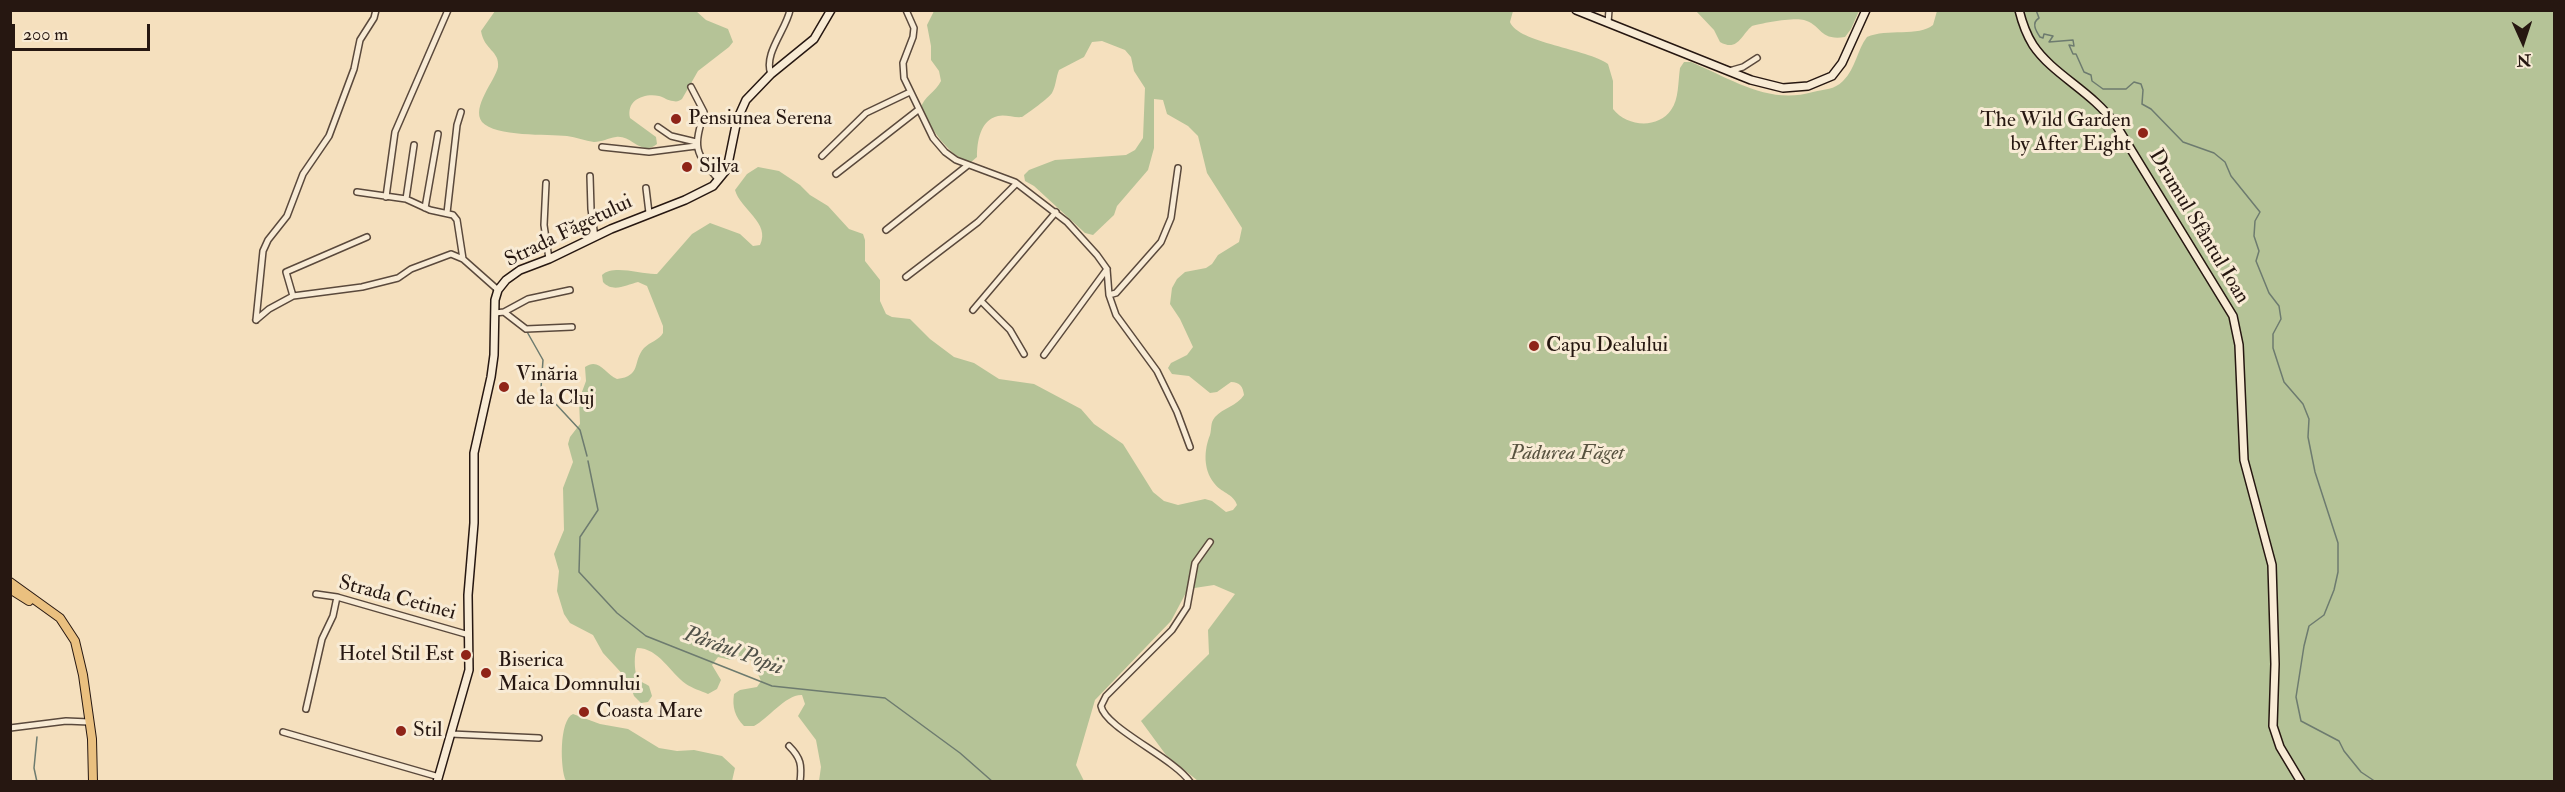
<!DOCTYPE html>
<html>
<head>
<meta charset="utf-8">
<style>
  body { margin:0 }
  #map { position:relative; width:2565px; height:792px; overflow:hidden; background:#f5e0be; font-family:"IM FELL Double Pica",serif }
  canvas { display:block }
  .frame { position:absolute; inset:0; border:12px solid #261711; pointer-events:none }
  .north { position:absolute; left:2493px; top:12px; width:60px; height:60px; -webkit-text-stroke:4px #f8ebd5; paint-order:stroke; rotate:177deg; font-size:16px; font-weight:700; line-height:24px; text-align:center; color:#261711 }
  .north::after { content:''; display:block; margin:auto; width:21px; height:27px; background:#261711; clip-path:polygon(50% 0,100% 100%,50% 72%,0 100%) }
  .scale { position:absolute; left:12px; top:24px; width:138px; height:27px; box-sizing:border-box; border:3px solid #261711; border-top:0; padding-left:8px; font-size:18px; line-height:21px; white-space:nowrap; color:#261711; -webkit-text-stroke:4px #f8ebd5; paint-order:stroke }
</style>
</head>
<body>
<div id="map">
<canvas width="2565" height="792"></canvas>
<div class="frame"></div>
<div class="north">N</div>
<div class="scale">200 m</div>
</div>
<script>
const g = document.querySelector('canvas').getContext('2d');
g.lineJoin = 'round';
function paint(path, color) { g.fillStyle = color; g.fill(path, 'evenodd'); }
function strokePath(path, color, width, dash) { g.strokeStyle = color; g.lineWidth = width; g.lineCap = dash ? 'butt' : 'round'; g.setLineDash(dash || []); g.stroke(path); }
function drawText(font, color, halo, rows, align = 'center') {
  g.font = font + ' "IM FELL Double Pica",serif'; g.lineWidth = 6; g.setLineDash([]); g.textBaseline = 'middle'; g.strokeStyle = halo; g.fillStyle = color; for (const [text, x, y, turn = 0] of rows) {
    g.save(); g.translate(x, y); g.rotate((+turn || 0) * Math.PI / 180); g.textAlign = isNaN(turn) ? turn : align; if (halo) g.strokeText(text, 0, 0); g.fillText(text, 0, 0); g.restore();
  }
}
const green = new Path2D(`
  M495,11H696L706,20L728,29L733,42L729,47L698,71L682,99C679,101 677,102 673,101C668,101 664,97 659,96C644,93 626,100 630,118L656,137L657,144C640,157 633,135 616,137C608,138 602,142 594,142C585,141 576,137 567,136C548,134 495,137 482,122C471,107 495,81 498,67C500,51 484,50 481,31Z
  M934,11H1513L1510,22C1518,43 1588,49 1608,64L1613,81V109C1627,127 1658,129 1671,110C1679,100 1678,81 1680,68L1684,62H1691C1732,79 1768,105 1813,92C1825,89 1834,90 1843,81C1856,68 1857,50 1867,37C1887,28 1919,37 1933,25L1937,11H2554V781H1198L1166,755L1141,721L1209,654L1208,630L1235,594L1214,585L1188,589L1171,621L1095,700L1076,765L1084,781H819L821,767L816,740L798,716L805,704L802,695C786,694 768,719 754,726H744C735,717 732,707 734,694L740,690L757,687L761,681L753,662L745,656L731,660L718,657L712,665L721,680L717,689L708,694C701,691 692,688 686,684C670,673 659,648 637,648C634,653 634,670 637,677C639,682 645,683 649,686L652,696L648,702L641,703L634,696L628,680L603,653L593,635L570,623L564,614L557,591L559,571L554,554L564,530L563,488L573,462L568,444L570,437L580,424L579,400L586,381L585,367C599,357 605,374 617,379C642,376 632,362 644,348C650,342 659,340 663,333V326L647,286L638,282C626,285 613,293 603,282L602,275C614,264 642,275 657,274L692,234L710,223L740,234L753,246L760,245C771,223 740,209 735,190L747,174L758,167L779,171L800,185L810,195L828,206L849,229L863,234L865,240V261L880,280V301L886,314L892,317L910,319L930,339L954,357L974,363L999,379L1034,384L1081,409L1094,424L1123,444L1153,492L1164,501L1178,505L1205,499L1212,501L1226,512L1233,510L1237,505C1234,494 1220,492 1214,483C1203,469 1204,450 1210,435C1212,428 1210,423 1215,417C1223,408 1237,406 1244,395C1243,387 1240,382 1231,382L1217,392L1210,393L1189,376L1172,374L1168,368L1171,363L1187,355L1193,347L1180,319L1170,304L1172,288L1177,279L1185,272L1206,268L1212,264L1218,255L1239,242L1242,228L1207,173L1198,136L1188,126L1167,114L1163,100L1154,99V148L1148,170L1117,206L1114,215L1093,235L1085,233L1034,186L1025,181L1024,175L1029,170L1055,160L1126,155L1135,150L1143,138L1145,88L1134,71L1131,57L1125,50L1102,41L1092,42L1084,57L1059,70C1056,77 1056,86 1052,93C1049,98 1028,113 1022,117C1014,118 1005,114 998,116C980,120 977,142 977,157L970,163C948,155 931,129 921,108C923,97 936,92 941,81L939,71L931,60V46L927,25Z
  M1696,11H1859L1851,29L1845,37C1819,41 1822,25 1804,20C1794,17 1762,23 1752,26C1741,35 1738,52 1720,42L1714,30Z
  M573,714L600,724L628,729L659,748L677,751L694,750L722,756L735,768L732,781H566C560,769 559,720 573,714Z`);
const stream = new Path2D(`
  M2036,10L2039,18C2031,23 2036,31 2040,37L2043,38L2044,34L2053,36L2049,42L2073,40L2074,46L2069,45L2073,54H2076L2084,72L2091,75L2092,81L2103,89H2126L2134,82L2141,84L2143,90L2142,104L2151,109L2183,142L2214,153L2225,162L2231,176L2260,212L2255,221L2254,236L2259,251L2256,261L2269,293L2279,306L2281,319L2273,334V348L2284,382L2303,404L2309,419L2308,437L2315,472L2338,543V572L2334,590L2324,615L2309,626L2304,646L2296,697L2301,721L2339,741L2344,751L2361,772L2376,782
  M526,330L543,360L541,388L580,430L587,456
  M588,461L598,510L580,537L579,572L617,613L646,636L772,686L885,698L960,753L993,782
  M37,782L34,768L37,737`);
const minor = new Path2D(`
  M906,10L914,28L913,37L903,63L904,78L933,138L945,152L956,160L1015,182L1067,222L1097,255L1107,269L1109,295L1116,315L1157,371L1177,412L1190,447
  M1608,23L1609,10
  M1729,71L1743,67L1757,58
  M771,74C763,54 786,30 790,10
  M691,87L704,112C694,148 693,151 719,180
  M658,127L671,136L696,142
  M602,147L649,152L696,146
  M822,156L866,113L910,92
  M836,174L918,110
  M590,176L591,209L595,237
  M546,183L544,225L549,259
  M646,188L649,213
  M357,192L406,199L430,210L453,215L457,220L463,259
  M386,197L395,132L448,10
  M406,199L414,145
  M425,208L438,134
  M447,213L457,125L461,112
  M886,230L968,165
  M906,277L978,222L1016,184
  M1109,295L1116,293L1161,242L1171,218L1178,168
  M293,296L286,272L367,237
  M981,301L1010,330L1024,354
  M973,310L1056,212
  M504,312L526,329L572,327
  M495,313L504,312L528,299L570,290
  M256,320L263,251L268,240L287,216L303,174L329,136L354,69L360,40L374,18L376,10
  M256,320L269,309L293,296L362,287L398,278L411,269L451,254L463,259L498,290
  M1044,355L1107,269
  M316,594L337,597L469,635
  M306,709L322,639L333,616L337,597
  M10,728L66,721L89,722
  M283,732L439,777
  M451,734L539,738
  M789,746C801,758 802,765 800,782
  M1190,782C1174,758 1105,728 1101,706L1106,696L1172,630L1187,607L1195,563L1210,542`);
const secondary = new Path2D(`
  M1576,10L1751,80L1783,88L1808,86L1832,76L1842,63L1866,10
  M2019,10C2022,22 2026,34 2033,45C2053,75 2092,91 2116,125L2233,316L2239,345L2244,460L2272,565L2275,664L2273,726L2280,747L2301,782
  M437,782L469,670L468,595L474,523V453L491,377L494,355L495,300L498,290L506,280L520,270L549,259L611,229L685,200L713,186L727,169L737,120L746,100L771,74L814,39L831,10`);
const primary = new Path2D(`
  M10,582L60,618L75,641L83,675L92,739L93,782
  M10,589L29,601`);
const markers = [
  [676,119,6,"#8f2418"],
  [2143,133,6,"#8f2418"],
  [687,167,6,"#8f2418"],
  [1534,346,6,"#8f2418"],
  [504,387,6,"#8f2418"],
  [466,655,6,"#8f2418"],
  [486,673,6,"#8f2418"],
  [584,712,6,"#8f2418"],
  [401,731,6,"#8f2418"]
];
const poiNames = [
  ["Pensiunea Serena",688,119],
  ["The Wild Garden",2131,121,"right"],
  ["by After Eight",2131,145,"right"],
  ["Silva",699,167],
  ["Capu Dealului",1546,346],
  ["Vinăria",516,375],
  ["de la Cluj",516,399],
  ["Hotel Stil Est",454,655,"right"],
  ["Biserica",498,661],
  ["Maica Domnului",498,685],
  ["Coasta Mare",596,712],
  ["Stil",413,731]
];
const streetNames = [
  ["Drumul Sfântul Ioan",2198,227,59],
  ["Strada Făgetului",569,232,-26],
  ["Strada Cetinei",397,599,15]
];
const parkNames = [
  ["Pădurea Făget",1567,454]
];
const waterNames = [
  ["Pârâul Popii",733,652,20]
];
paint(green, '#b5c397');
strokePath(stream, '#6d7b6f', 1.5);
strokePath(minor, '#5a493c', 8);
strokePath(secondary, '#261711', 10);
strokePath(primary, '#261711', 10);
strokePath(minor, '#f8ebd5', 5);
strokePath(secondary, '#f8ebd5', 7);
strokePath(primary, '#eac07f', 8);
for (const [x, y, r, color] of markers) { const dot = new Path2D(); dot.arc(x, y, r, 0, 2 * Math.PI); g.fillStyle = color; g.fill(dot); strokePath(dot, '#f8ebd5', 2); }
drawText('21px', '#261711', '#f8ebd5', poiNames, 'left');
drawText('21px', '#261711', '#f8ebd5', streetNames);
drawText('italic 21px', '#585340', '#f8ebd5', parkNames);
drawText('italic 22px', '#505148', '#f8ebd5', waterNames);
</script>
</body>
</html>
